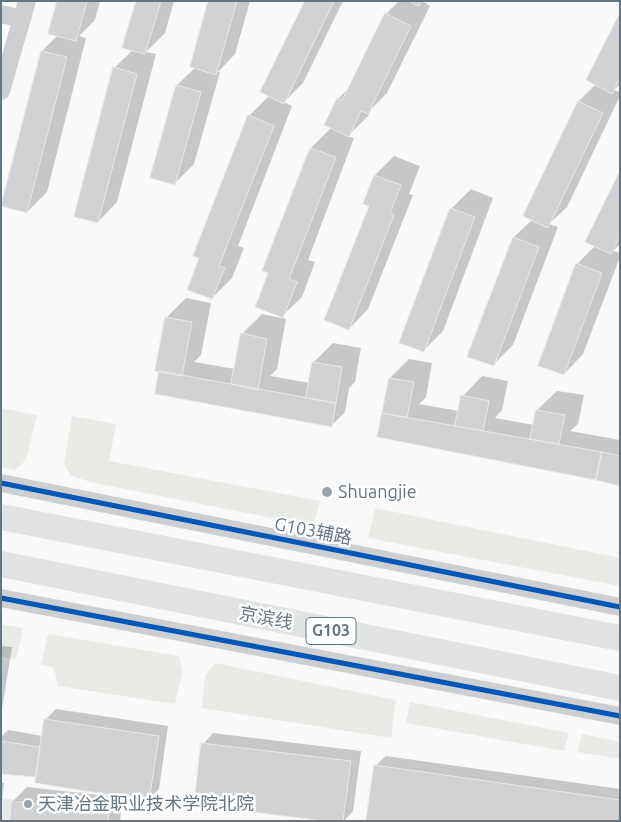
<!DOCTYPE html>
<html>
<head>
<meta charset="utf-8">
<style>
  body { margin:0 }
  #map { position:relative; width:621px; height:822px; overflow:hidden; background:#f9f9f9; font-family:Ubuntu,sans-serif }
  canvas { display:block }
  .frame { position:absolute; inset:0; border:2px solid #657683; pointer-events:none }
</style>
</head>
<body>
<div id="map">
<canvas width="621" height="822"></canvas>
<div class="frame"></div>
</div>
<script>
const g = document.querySelector('canvas').getContext('2d');
g.lineJoin = 'round';
function paint(path, color) { g.fillStyle = color; g.fill(path, 'evenodd'); }
function strokePath(path, color, width, dash) { g.strokeStyle = color; g.lineWidth = width; g.lineCap = dash ? 'butt' : 'round'; g.setLineDash(dash || []); g.stroke(path); }
function drawText(font, color, halo, rows, align = 'center') {
  g.font = font + ' Ubuntu,"Noto Sans SC",sans-serif'; g.lineWidth = 5; g.setLineDash([]); g.textBaseline = 'middle'; g.strokeStyle = halo; g.fillStyle = color; for (const [text, x, y, turn = 0] of rows) {
    g.save(); g.translate(x, y); g.rotate((+turn || 0) * Math.PI / 180); g.textAlign = isNaN(turn) ? turn : align; if (halo) g.strokeText(text, 0, 0); g.fillText(text, 0, 0); g.restore();
  }
}
const built = new Path2D(`
  M1,798L109,811L108,821H1Z`);
const green = new Path2D(`
  M1,408L37,415L26,460L15,470L1,467Z
  M72,416L116,424L109,461L320,501L313,526L90,482L70,475L64,464Z
  M375,508L620,558V586L368,538Z
  M1,624L23,628L16,659L1,657Z
  M48,634L179,656L182,672L175,704L58,686L54,668L41,665Z
  M215,663L396,700L391,738L202,708L205,676Z
  M410,702L569,733L564,751L406,723Z
  M582,734L620,742V759L578,752Z`);
const shadow = new Path2D(`
  M58,1H100L95,20L79,36L86,38L47,192L27,212L42,51L58,35Z
  M138,1H174L165,33L146,52L156,54L117,202L98,222L114,68L133,50Z
  M209,1H250L235,54L218,72H220L194,164L174,184L151,177L177,85L195,68Z
  M306,1H343L303,83L284,102L292,106L238,246L244,248L232,278L212,298L249,116L269,96Z
  M399,1H422L430,6L387,93L372,108L368,116L348,136L354,138L308,260L315,262L302,297L282,316L269,272L311,148L332,127L338,99L350,87L386,14Z
  M620,15V84L614,90L620,92V96L567,207L549,224L558,227L513,345L493,365L514,237L533,219L524,215L579,101L596,84Z
  M394,156L420,166L409,194L413,195L368,309L349,329L375,175Z
  M620,174V244L613,251L620,253V257L583,354L564,374L577,264L596,245Z
  M471,189L493,198L443,331L423,351L451,209Z
  M186,298L211,303L201,355L194,362L235,369L242,334L262,314L286,319L277,369L270,376L310,383L313,363L333,343L361,348L355,382L349,388L345,412L332,425L157,393L166,318Z
  M409,359L432,363L426,397L419,404L459,411L463,396L482,376L508,381L502,410L495,418L534,425L537,410L557,391L584,395L578,424L570,431L620,440V485L379,436L390,378Z
  M1,646L12,647L1,715Z
  M56,709L168,726L159,789L149,799L123,795L120,821H11L13,801L27,787L117,797L118,795L37,776L1,773V737L8,730L43,736L45,720Z
  M213,733L361,751L353,811L344,821H336L203,744Z
  M386,756L620,789V821L375,766Z
  M1,783H4L1,807Z`);
const building = new Path2D(`
  M57,1H87L76,41L48,34Z
  M136,1H161L145,54L122,48Z
  M208,1H237L216,75L190,67Z
  M305,1H334L284,104L260,92Z
  M410,1H421L419,6Z
  M385,13L411,26L368,114L361,111L349,137L324,125L337,98L342,100Z
  M620,13V78L612,94L586,80Z
  M41,51L67,57L27,213L1,206Z
  M113,67L137,74L98,223L74,217Z
  M176,85L201,92L175,185L150,178Z
  M578,101L603,113L548,228L523,216Z
  M248,115L274,126L219,266L225,268L212,299L187,290L199,258L193,256Z
  M310,148L336,157L289,279L297,282L283,318L255,307L268,273L262,271Z
  M620,171V236L611,254L585,242Z
  M374,175L401,185L390,213L394,215L349,330L324,320L369,206L363,204Z
  M450,208L475,217L424,352L399,343Z
  M513,237L539,247L494,366L467,357Z
  M576,263L602,273L564,375L538,366Z
  M165,317L192,322L182,376L155,371Z
  M241,333L267,339L258,390L231,384Z
  M312,362L342,367L336,403L306,398Z
  M159,371L336,403L332,427L155,394Z
  M389,378L414,382L407,418L382,413Z
  M461,395L489,401L483,431L455,426Z
  M536,410L565,415L559,444L530,439Z
  M382,413L602,452L596,480L377,437Z
  M602,452L620,456V486L596,480Z
  M44,719L159,736L149,801L35,783Z
  M1,741L40,747L36,777L1,774Z
  M201,743L351,761L343,821H326L194,805Z
  M374,765L620,800V821H366Z
  M12,801L109,811L108,821H10Z`);
const minor = new Path2D(`
  M1,14L22,19
  M1,91L27,1
  M1,483L620,607
  M1,598L620,716`);
const highway = new Path2D(`
  M1,517L620,638
  M1,564L620,688`);
const cycleway = new Path2D(`
  M1,483L620,607
  M1,598L620,716`);
const markers = [
  [327,492,6,"#99a4ac"],
  [28,804,5,"#99a4ac"]
];
const shields = [
  [331,631,50]
];
const shieldNames = [
  ["G103",331,631]
];
const poiNames = [
  ["Shuangjie",338,492],
  ["天津冶金职业技术学院北院",38,804]
];
const streetNames = [
  ["G103辅路",313,531,11],
  ["京滨线",266,618,11]
];
paint(built, '#e8e9e9');
paint(green, '#e8ebe6');
paint(shadow, '#0003');
paint(building, '#d0d2d3');
strokePath(building, '#e8e8e8', 1);
strokePath(minor, '#cecfd0', 18);
strokePath(highway, '#e1e2e2', 26);
strokePath(cycleway, '#0057b8', 5);
for (const [x, y, r, color] of markers) { const dot = new Path2D(); dot.arc(x, y, r, 0, 2 * Math.PI); g.fillStyle = color; g.fill(dot); strokePath(dot, '#fff', 2); }
for (const [x, y, w] of shields) { const box = new Path2D(); box.roundRect(x - w / 2, y - 13.5, w, 27, 4); g.fillStyle = '#fff'; g.fill(box); strokePath(box, '#657683', 1); }
drawText('bold 16px', '#657683', null, shieldNames);
drawText('18px', '#657683', '#fff', poiNames, 'left');
drawText('18px', '#657683', '#fff', streetNames);
</script>
</body>
</html>
